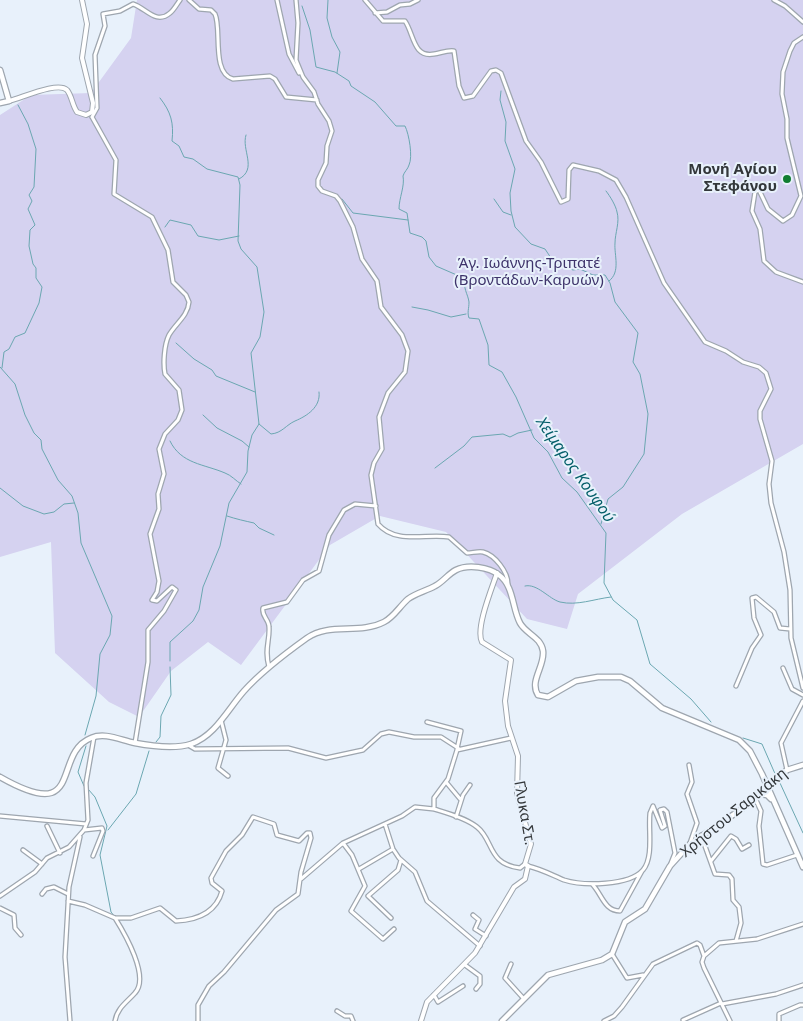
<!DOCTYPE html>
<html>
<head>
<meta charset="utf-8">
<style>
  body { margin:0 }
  canvas { display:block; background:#e8f1fb }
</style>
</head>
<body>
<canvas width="803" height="1021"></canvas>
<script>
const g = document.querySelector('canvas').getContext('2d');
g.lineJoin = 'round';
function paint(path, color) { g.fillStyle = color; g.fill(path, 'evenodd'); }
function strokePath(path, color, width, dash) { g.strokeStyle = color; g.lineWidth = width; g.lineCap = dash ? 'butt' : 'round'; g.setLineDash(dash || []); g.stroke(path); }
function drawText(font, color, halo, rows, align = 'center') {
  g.font = font + ' "Noto Sans",sans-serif'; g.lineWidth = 4; g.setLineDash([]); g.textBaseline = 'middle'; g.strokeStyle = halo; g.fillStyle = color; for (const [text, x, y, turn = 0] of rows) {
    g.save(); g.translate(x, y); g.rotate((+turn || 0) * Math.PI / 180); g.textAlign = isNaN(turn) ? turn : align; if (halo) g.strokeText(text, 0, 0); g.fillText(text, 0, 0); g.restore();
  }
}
const green = new Path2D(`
  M137,0H803V444L682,514L578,594L567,629L527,619L446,532L380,516L330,545L241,665L208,642L171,671L139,717L109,702L55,653L51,542L0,557V115L31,95L91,93L131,38Z`);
const stream = new Path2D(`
  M328,0L327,18L332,37L340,52L337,73
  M302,6L310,30L316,67L335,72L349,81L351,86L375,102L396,126H405C409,134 413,157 409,165C408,169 404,172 403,176C405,186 399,198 399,209L407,213L410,233L422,237L426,241L429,257L436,266L466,279C462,287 468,294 469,302C469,309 467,312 469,318L479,319L488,345L489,365L502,372L516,397L534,438L548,452L562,478L577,492L606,533L604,583L613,600L637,620L650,664L691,699L711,722
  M501,91L500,100L506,122L505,141L515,169L510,193L511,211L515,227L531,244L545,249L555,264L573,270L580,269L593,275H605L610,283L615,302L638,333L633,362L640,374L648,414L644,454L623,487L608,499L601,524
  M160,98C171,112 174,123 172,141L179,146L184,157L193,159L207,169L238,177L240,185L238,241L241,249L257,267L264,312L260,337L251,353L259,424L252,435L248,451L247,472L229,503L220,546L203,587L199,610L193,621L170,642V661
  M239,179C258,169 241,150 246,135
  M606,191C610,196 616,206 617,212C620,222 615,233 615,243C614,255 621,272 609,281
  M342,199L353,213L408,220
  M494,199L503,212L511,215
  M165,227L170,220L191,225L198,236L219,240L239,236
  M412,307L428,310L451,317L466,314
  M176,343L194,359L212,370L216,376L255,392
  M0,367L15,384L25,415L34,433L41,440L42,449L58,480L72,496L78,513L81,543L112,616L110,635L100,654L96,696L85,735
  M2,368L4,352L9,349L15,337L25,333L39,303L42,287L36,278V268L33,264L29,246L30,230L35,225L28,209L32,201L29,195L34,187L36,149L28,124L18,105
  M203,415L217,428L242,441L249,447
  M259,424L271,434C282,433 286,425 295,421C307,416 321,407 319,392
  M170,441C181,464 204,464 225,473C231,475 236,481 241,484
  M435,468L464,446L472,437L503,434L510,437L518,433L532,430
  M0,488L23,506L44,514L54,512L64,504L74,503
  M227,516C236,519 245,521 254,523L259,528L274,535
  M525,586C537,583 549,599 560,602C577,606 594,599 611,597
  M743,738L762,744L776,776
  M156,742L160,737L161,716L171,695L170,667
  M780,783L803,833
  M84,786L78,772L86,746
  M88,789L95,797L107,826L100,855L111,912L115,917
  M108,830L136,794L149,751`);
const minor = new Path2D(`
  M189,0L199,9L211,10L215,14C222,29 211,73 233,79L270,76L275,79L286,97L317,100
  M277,0L289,54L299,73
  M296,0L298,23L296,60L303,77L314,92L318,104L329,121L332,131L327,146L326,163L318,180V186L322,191L336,196L340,201L353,227L362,259L377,281L381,307L402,335L408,351L405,372L388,393L379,417L382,449L374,463L371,475L378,524C396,545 427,533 449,537L467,553C472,553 478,551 483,552C495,555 508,572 508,584
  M365,0L383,21H405C414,34 413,58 434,54C441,53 447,50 454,51L459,86L464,98L473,96L491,71L496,70L501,73L526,141L541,162L561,202L568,199L569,170L573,165L599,171L616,180L626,197L664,283L705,342L726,351L743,362L759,367L766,373L771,389L760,411V419L772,461L769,484L771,503L784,552L790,590L791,638L803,688
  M774,0L785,6L803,22
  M375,13L387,12L400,5L410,4L418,0
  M803,37L794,43L790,51L783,72L782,94L787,119V138L801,196L792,215L783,221L768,209L759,190L755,192L752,211L760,229L764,261L776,272L803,282
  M92,117L116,160L114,194L152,217L168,250L173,282L186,295L189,302C188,316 175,324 169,335C164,345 163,364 165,374L179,390L182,410L178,420L165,434L159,449L164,474L158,494L159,509L150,534L159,581L157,592L152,600L157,601L172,587L176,590L164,611L148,630V662L135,743
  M92,117L97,108L95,55L105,26L103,14L120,11L133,4C146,8 156,25 170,13C174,10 177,4 180,0
  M269,667C264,649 270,641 269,627C269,619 261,616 263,608L287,602L303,580L319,571L329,535L344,510L355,504L376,506
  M783,668L792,689L803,695
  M736,686L752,648L761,635L754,618L752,598L756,597L774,612L780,628L790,629
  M221,720L226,740L218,768L228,776
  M427,722L461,731L457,749
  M188,745L195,749L288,748L326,758L363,750L381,734L389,732L414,737H441L458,748
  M689,765L692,782L687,794L697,823L690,843
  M787,770L781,743L803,701
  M446,782L461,800
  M755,798L761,811L759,826L763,864L767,865L797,855
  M434,809C447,813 466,818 477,827C494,840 487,864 520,868L525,864
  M0,816L86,824
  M456,817L463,795L470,785
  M385,824L393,849L399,858L415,872L427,901L480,946
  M47,826L60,853
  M84,830L102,828L103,831L93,856
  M701,835L715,874L729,875L732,879L733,900L739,907L741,923L736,941
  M343,843L352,855L365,886L351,911L383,939L394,929
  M23,850L42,864
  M711,861L731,836L736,839L742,849L749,845
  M528,866C541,869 552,875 564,880C583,886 629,886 643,870C654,857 648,829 650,813L653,806L662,828L665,826L660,810L664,809L667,812L675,853L671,863
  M359,869L393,849
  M301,879L343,843L402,816L415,807L434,809V798L448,779L457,750L511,738
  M592,884C602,894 604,911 620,911L642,871
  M42,894L46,889L54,887L68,894
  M0,896L35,872L47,858L69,847L84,830L88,820L86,783L94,737
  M68,901L85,905L115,918H131L160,908L176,921C197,920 216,913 222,891L212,883L211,878L226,851L242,835L253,817L274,824L277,835L299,841L307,833H310L311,838L301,872L298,894L276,910L224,972L209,986L198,1005V1021
  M0,908L14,915L15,928L21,935
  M473,915L479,920L475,929L486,936
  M391,918L368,896L398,870L401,860
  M612,954L627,978L643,975
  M511,964L505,978L524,999
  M465,965L480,976V984L476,989
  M434,995L438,1002L463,986
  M722,1004L776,994L803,985
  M337,1011L345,1016H351L353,1021
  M683,1020L721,1003
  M70,1021L65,957L69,887L80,837
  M115,1021C117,1008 127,1002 135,993C150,977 125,934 115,918
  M604,1021L614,1016L622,1007L653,964L697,943L700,945L704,956
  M730,1021L704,968L702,962L704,956L719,943L757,939L803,924
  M779,1021V1014L800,1005H803`);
const tertiary = new Path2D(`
  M9,101C22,98 58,81 67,90C72,96 72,105 77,112L86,115L92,112L93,103L82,58L87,24L82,0
  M421,1021L427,1002L475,953L514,887L525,879L528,866L525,864L531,844L517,793L518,756L508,726L505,701L511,660L482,642C475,629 492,588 497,573`);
const secondary = new Path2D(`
  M0,70L9,101L0,103
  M0,777C86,826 51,754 91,738C105,732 120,740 135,743C151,746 175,749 191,744C215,736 228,709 244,691C261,672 286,653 307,638C330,622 359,635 384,622C394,617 399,607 408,599C416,593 426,591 435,586C443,582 448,574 456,570C468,564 489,567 499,575C514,586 512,608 520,623C526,634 541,637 543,651C545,666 529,681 538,695L548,697L576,681L598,677H621L630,681L662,708L739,740L750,751L762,774L803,867
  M759,794L767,795L771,799
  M502,1021L548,975L602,960L612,954L625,922L645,909L670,866L690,844L746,806L787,770L803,765`);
const markers = [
  [787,179,5,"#117d31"]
];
const poiNames = [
  ["Μονή Αγίου",777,170],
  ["Στεφάνου",777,187]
];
const parkNames = [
  ["Άγ. Ιωάννης-Τριπατέ",529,264],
  ["(Βροντάδων-Καρυών)",529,281]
];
const streetNames = [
  ["Γλυκα Στ.",524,813,80],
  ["Χρήστου Σαρικάκη",734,813,-39]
];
const waterNames = [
  ["Χείμαρος Κουφού",575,470,55]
];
paint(green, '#d5d2f0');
strokePath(stream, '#6ba7b1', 1);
strokePath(minor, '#9ea6af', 5.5);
strokePath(tertiary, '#9ea6af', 6);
strokePath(secondary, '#9ea6af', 7);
strokePath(minor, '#fff', 3);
strokePath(tertiary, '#fff', 4);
strokePath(secondary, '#fff', 4.5);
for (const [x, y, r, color] of markers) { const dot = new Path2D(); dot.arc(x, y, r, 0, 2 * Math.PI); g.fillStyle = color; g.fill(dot); strokePath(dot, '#e8f1fb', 2); }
drawText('bold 15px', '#33373a', '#e8f1fb', poiNames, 'right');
drawText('15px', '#3e336b', '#e8f1fb', parkNames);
drawText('15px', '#33373a', '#e8f1fb', streetNames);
drawText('italic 16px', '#045e69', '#e8f1fb', waterNames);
</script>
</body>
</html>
